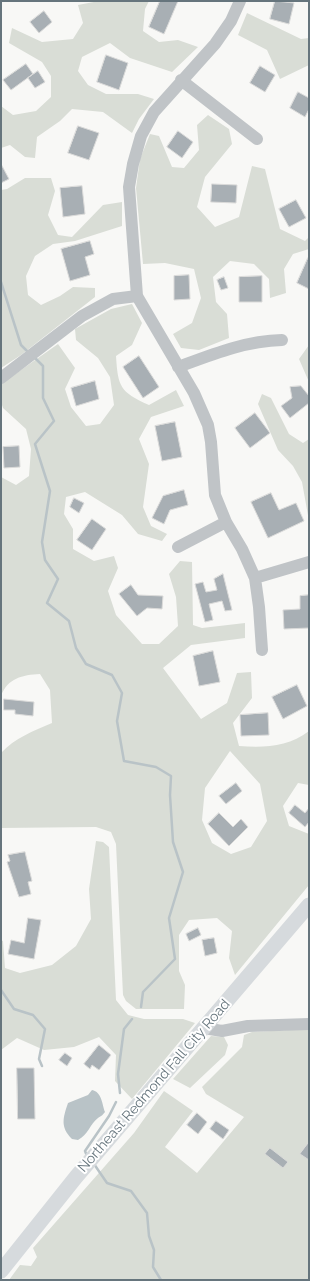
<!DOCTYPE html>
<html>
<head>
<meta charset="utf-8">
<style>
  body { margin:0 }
  #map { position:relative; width:310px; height:1281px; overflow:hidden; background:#f8f8f6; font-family:Raleway,sans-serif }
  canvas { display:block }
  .frame { position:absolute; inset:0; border:2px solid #66757d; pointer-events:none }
</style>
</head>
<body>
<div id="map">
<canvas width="310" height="1281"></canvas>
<div class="frame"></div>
</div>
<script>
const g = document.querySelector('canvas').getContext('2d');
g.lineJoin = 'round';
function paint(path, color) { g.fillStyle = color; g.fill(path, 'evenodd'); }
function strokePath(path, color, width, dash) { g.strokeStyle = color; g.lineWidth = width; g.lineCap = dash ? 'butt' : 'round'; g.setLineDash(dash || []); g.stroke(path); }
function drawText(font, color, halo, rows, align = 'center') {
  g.font = font + ' Raleway,sans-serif'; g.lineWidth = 4; g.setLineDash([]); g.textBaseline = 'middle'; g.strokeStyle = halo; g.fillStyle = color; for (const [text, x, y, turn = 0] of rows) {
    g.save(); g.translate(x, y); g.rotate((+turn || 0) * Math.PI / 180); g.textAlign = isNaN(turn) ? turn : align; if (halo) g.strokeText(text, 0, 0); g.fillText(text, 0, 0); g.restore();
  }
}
const green = new Path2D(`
  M99,1H149L145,9L143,31L159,42L178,40L198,47L172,72L130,58L110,43L82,57L78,71L88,85L106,94H138L154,99L139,119L132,133L103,112L72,109L60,121L37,137L35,158L25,157L10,145L1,148V106L13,115L36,111L51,97V76L42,62L9,43L12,28L42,42L73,39L83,23L78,5Z
  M247,13L301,39L309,38V65L280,79L267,50L238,35Z
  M208,115L229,129L232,144L205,177L197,207L215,227L239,217L252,166L265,169L280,229L305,241L309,237V249L293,254L284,269L286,293L270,298L269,279L254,264L230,261L213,277L216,302L227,314L229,338L199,350L181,348L173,334L192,323L201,298L194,269L165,263L143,264L136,188L140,159L150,134L159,136L172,167L184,168L199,150L197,125Z
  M25,178H51L55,191L48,215L58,235L72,237L103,205L122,202V226L75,241L53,244L35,256L26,276L28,295L41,305L60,296L73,287L95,288V297L21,355L1,368V190L7,189Z
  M132,304L142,323L132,345L116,356C118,387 120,392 149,405L176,390L184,406L151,417L139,439L149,464L143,507L151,526L167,534L162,541L138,534L122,515L85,492L66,497L64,514L73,529V549L94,561L114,556L118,568L108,591L116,615L142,644H159L178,626L176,597L169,574L180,561L192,562L193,625L202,628L245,623V638L191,645L163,668L201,719L227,703L237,673L251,672L252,698L233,723L239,746C264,748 288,747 309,731V785L298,783L283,806L289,826L309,834V885L235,975L229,958L232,931L217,918L189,920L179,935V971L185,985L184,1009H136L126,1001L123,995L116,844L111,832L96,827L1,828V753C15,738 33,731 52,723L50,690L40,674C22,675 8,678 1,696V477L16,485L29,476L31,449L26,429L3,408L1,402V384L58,344L75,368L65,389L71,407L86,426L100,424L114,405L110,377L98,358L76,340L75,329L111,309ZM230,751L260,784L267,821L251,847L231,854L212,843L202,820L205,788Z
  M309,345V382L299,359Z
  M262,394L271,398L289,434L303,443L309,439V521L302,482L293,466L278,450L258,404Z
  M96,841L103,842L109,847L116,1000L128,1015L144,1019H183L195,1023L132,1099L115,1081L116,1055L99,1037L74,1047L44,1050L17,1038L1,1050V940L3,941L5,968L20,973L52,965L76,946L91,919L89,889Z
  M309,1029V1280H9L20,1265L31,1266L37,1257L33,1248L134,1133L164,1091L193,1111L165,1147L197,1173L244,1117L206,1094L202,1087L242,1047L244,1035L252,1032Z
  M211,1036L224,1037L228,1045L225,1055L190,1088L173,1079Z`);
const water = new Path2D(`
  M92,1090C102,1092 102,1104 105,1112C102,1116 101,1116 98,1118C90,1124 88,1135 78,1140L72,1139C60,1127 63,1118 68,1103L88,1095Z`);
const stream = new Path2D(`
  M1,282L21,345L28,352
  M35,358L43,366V398L54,421L35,444L50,491L42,542L45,560L58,579L47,603L69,621L76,648L86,664L112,675L122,693L117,721L124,761L156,767L171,776L170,795L173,842L183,872L169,918L175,959L143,992L141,1007
  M1,990L14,1009L33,1015L45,1029L39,1059L42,1066
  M120,1093L118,1074L124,1029L132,1019
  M87,1156L85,1151L109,1116L116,1102
  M94,1164L107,1183L131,1191L147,1213L149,1236L154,1250L153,1267L161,1280`);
const building = new Path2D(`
  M160,1H178L164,34L149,27Z
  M275,1L294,3L289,24L270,19Z
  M44,11L52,22L39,33L30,22Z
  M106,55L128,63L119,90L97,82Z
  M26,64L33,74L11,90L3,80Z
  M260,66L275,75L265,92L250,83Z
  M38,71L45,82L35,88L28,78Z
  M298,92L309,98V109L305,117L290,108Z
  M78,126L99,133L89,160L68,153Z
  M178,131L193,142L182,158L167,147Z
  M1,164L9,179L1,183Z
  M212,184L237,185L236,203L211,202Z
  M82,186L85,214L63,217L60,188Z
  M296,200L306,218L289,227L279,209Z
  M90,241L94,254L85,257L90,275L70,281L61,249Z
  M308,258L309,259V289L297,283Z
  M189,275L190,299L174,300V276Z
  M262,276V302H239V277Z
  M224,277L228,288L221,290L217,280Z
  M139,356L159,387L143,398L123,367Z
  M95,381L99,399L76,406L71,388Z
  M301,386L309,396V403L290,418L281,406L292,398L290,387Z
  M255,413L270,433L250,448L235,428Z
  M175,422L182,457L162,461L155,426Z
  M19,446L20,467L4,468L3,447Z
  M184,490L188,505L170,510L164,524L152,518L163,496Z
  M271,493L279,510L296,503L304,521L268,538L251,502Z
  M74,498L84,503L79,513L70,507Z
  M92,519L106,529L92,550L77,540Z
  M223,574L232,610L225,611L222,601L209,604L213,620L205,622L195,584L203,582L206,592L217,590L214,579Z
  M131,585L138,595L163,596L162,609L147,608L137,616L119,594Z
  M309,595V628L284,629L283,610L300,609V596Z
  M213,651L220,682L199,686L193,656Z
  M297,685L307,706L283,719L272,697Z
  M4,699L34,702L33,716L15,714V710H4Z
  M268,713L269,735L241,736L240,715Z
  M236,783L242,791L226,804L219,796Z
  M295,805L305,813L309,808V822L305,827L289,813Z
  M219,813L233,827L241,819L248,827L229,846L208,824Z
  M25,852L32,881L28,882L31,894L19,897L7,862L10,861L8,855Z
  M28,918L41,920L34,959L8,954L11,940L24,943Z
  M198,928L201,935L189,941L186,934Z
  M214,938L217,953L205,956L202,940Z
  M99,1045L111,1055L99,1070L92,1065L90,1069L84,1064Z
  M65,1053L72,1058L67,1066L59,1060Z
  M17,1068H34L35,1119H18Z
  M197,1113L207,1122L198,1134L187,1125Z
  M216,1121L229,1130L223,1139L210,1129Z
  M309,1142V1160L300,1154Z
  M270,1148L288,1162L283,1168L265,1154Z`);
const minor = new Path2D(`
  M240,1L231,21L215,44L154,112L141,136L133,164L129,187L137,296L194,393L208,425L211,442L215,495L226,522L242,549L255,578L259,607L262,650
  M181,80L257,139
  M178,367C213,354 245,341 282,340
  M1,378L82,316L113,299L137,296
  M178,547L226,522
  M255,578L309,562
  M204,1028L222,1031L248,1026L309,1024`);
const major = new Path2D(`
  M1,1271L76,1177L309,905`);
const streetNames = [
  ["Northeast Redmond Fall City Road",154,1086,-49]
];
paint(green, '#d9ddd6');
paint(water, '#b9c3c7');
strokePath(stream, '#b9c3c7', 2.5);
paint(building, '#a8afb4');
strokePath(building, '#dadad9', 1);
strokePath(minor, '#c0c4c7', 12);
strokePath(major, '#d6dadd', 15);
drawText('14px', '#66757d', '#fff', streetNames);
</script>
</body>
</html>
